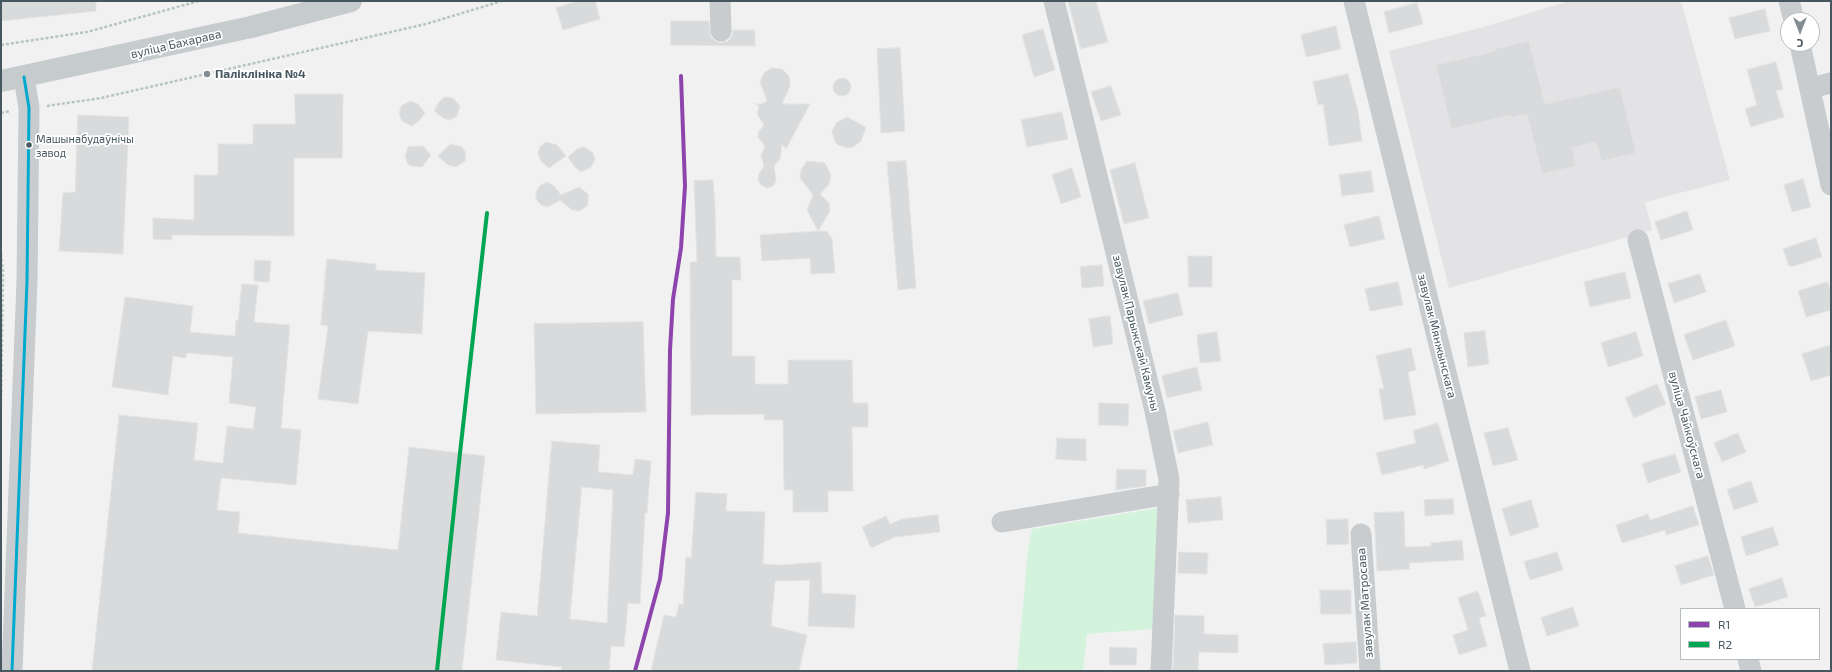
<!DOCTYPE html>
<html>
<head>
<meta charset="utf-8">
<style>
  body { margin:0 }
  #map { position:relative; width:1832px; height:672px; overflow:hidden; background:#f2f1f1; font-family:"Exo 2",sans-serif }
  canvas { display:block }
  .frame { position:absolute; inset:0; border:2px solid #465760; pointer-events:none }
  .legend { position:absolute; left:1680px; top:608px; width:140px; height:52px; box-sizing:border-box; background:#fff; border:1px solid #b5bcbf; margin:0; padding:5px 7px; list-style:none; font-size:12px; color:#465760 }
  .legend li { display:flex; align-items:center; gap:8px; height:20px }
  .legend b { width:20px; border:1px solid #b5bcbf }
  .north { position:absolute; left:1780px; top:12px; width:40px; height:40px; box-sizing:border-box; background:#fff; border:1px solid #b5bcbf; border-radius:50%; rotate:180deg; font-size:11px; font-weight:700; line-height:16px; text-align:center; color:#465760 }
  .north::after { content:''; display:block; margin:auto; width:14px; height:18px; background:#828d93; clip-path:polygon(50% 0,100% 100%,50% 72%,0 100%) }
</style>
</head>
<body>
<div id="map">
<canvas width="1832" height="672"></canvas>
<div class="frame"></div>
<ul class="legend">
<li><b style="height:5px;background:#8e44ad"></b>R1</li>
<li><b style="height:5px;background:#00a651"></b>R2</li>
</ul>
<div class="north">С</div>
</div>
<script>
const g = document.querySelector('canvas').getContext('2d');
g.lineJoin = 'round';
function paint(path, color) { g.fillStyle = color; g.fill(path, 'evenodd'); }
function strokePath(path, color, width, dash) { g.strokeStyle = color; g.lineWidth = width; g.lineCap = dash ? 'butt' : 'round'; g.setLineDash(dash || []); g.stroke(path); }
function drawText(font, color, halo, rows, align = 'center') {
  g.font = font + ' "Exo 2",sans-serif'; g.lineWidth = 3.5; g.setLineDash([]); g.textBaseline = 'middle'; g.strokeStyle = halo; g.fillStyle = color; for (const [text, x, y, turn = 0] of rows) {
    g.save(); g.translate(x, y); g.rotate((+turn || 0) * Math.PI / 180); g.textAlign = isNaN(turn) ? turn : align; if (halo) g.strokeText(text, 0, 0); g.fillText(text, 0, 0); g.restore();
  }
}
const education = new Path2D(`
  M1569,1H1681L1730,180L1645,202L1652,230L1449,288L1389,51L1484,27Z`);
const green = new Path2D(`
  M1158,508L1153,629L1087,634L1083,671H1017L1028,550L1032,529Z`);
const building = new Path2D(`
  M1,1H96V11L1,21Z
  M579,1H595L600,19L563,30L556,8Z
  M1068,1H1096L1108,42L1081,49Z
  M1417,3L1423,24L1389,33L1384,12Z
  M1765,9L1770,31L1735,39L1729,18Z
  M671,21H709L711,37L715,41L721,43L728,41L732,36L733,30H755V46L671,45Z
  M1336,26L1341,49L1306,57L1301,35Z
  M1043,29L1055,70L1034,77L1022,35Z
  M1529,41L1545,104L1620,87L1636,153L1601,161L1596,142L1572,148L1576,166L1542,174L1527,114L1511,118V115L1451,129L1436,65L1495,51V49Z
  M900,48L905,131L881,133L877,49Z
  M1776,62L1783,89L1776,91L1784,117L1751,127L1745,109L1757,105L1747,70Z
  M772,68L782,69L789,76L790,86L782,104H810L786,149L782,144L780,159L774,166L776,181L773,186L767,188L761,185L758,180L759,174L764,166L761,155L765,146L758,137L759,131L764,125L757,114L759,106L755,104H761L767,101L760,82L764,73Z
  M1348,74L1358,111L1362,141L1329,146L1323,104L1318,105L1313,82Z
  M833 87a9 9 0 1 1 18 0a9 9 0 1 1-18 0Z
  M1111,86L1121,115L1101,121L1091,92Z
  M295,94H343L342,158H294V236L172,235V240L153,239V218L194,220V175H218V144H253V124H295Z
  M445,97L453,98L460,106L457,116L450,120L443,118L434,111L439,102Z
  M411,101L418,104L425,113L419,121L412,126L402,121L399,114L401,106Z
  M1062,112L1068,139L1027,147L1021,120Z
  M78,115L129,117L123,254L59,251L63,193L75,192Z
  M847,117L866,127L861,141L853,147L848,148L838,145L835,142L832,132L836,123Z
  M546,142L557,145L566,156L549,168L541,161L538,154L540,147Z
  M451,144L462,147L466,153L465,161L456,167L448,165L438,156Z
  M423,146L431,155L422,167L411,166L408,164L405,157L408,147Z
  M584,147L593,153L595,160L591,167L581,172L574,166L568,157L577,149Z
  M807,161L825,163L831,175L829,184L820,194L829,203L830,211L818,231H827L832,239L835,273L811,274L810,258L762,261L760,235L818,231L807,210L813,195L800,178L801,170Z
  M906,161L916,288L898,290L887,162Z
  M1135,163L1149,218L1124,224L1110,170Z
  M1072,168L1081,197L1061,204L1052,175Z
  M1371,171L1374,192L1342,196L1339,175Z
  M1803,179L1811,207L1792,212L1784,185Z
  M713,180L715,206L716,257H740L741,280H732V356H755V384H788V360H852L853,403H868V427H852L853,491H828V512H793V490H784L783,420H764V414L691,415L690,262H697L694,181Z
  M547,182L554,186L561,195L579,187L588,194V205L580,211L572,210L560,200L548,207L541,205L536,199V192L540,186Z
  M1687,211L1693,230L1661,240L1655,222Z
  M1379,216L1385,239L1350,247L1344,225Z
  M1816,238L1822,257L1794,266H1789L1783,249Z
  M1188,256H1212V287H1189Z
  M327,259L376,264V270L425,273L422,334L368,331L358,404L318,399L328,326L321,325Z
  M255,260L271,261L269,282L254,281Z
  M1102,265L1104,286L1082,288L1080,267Z
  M1625,272L1631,298L1590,307L1584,282Z
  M1700,274L1706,292L1674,303L1668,284Z
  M1398,282L1403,305L1370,311L1365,289Z
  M1828,282L1831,292V310L1806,317L1798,291Z
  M242,284L258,285L254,322L290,325L281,428L301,430L296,485L221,478L217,510L240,512L238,533L398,550L409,447L485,456L462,671H92L119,415L198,423L194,460L223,463L227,426L253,429L256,407L229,403L233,357L187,353L186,358L173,356L168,395L112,387L125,297L193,306L190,332L235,336L236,320L238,321Z
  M1178,293L1183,315L1149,324L1143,301Z
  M1110,316L1113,344L1093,347L1089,319Z
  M1726,320L1735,346L1693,360L1684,335Z
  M643,322L646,412L536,414L534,324Z
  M1485,331L1489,364L1468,367L1464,333Z
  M1217,332L1221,361L1200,363L1197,335Z
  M1636,332L1643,356L1608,367L1601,343Z
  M1831,345V375L1811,381L1802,354Z
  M1411,348L1416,370L1408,372L1416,415L1384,420L1379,389H1384L1376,356Z
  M1197,367L1202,390L1167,398L1162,376Z
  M1657,384L1666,404L1634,418L1625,398Z
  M1721,390L1727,412L1701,419L1695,397Z
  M1099,403L1129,404L1128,426L1099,425Z
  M1208,422L1213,445L1178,453L1173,431Z
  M1438,423L1449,461L1424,469L1423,465L1382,475L1376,453L1416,443L1413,431Z
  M1508,428L1518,460L1493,466L1484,433Z
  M1738,433L1746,452L1722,462L1714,443Z
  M1057,438L1086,439V461L1056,459Z
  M552,441L600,445L598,472L633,475L635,459L651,461L647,513H645L640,604L628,603L624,647L611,646L609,671H561L562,667L496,660L501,612L537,616ZM582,487L613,490L607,623L570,619Z
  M1675,454L1681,472L1648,483L1642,464Z
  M1117,469L1146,470V486L1116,490Z
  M1751,481L1758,502L1734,510L1727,490Z
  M696,492L727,494L726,511L765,512L763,564L781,565L821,562L822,593L856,595L854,628L808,626L810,580L775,581L771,626L807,635L799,671H651L664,615L676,617L679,604L683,605L686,557L691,558Z
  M1221,497L1223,520L1188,523L1186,500Z
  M1453,499L1454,514L1425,516L1424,500Z
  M1531,500L1539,527L1510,536L1502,509Z
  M1693,506L1699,525L1666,535L1665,530L1622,543L1616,525L1648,514L1650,520Z
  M1404,512L1405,547L1431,546V543L1462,540L1464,560L1409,563L1410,569L1377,571L1374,513Z
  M938,515L940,532L895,537L871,548L862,527L886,516L890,524L902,519Z
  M1348,519L1349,544L1327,545L1326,520Z
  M1773,527L1779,545L1746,556L1741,537Z
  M1179,552L1208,553L1207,574L1178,573Z
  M1557,552L1563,570L1530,580L1524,562Z
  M1708,556L1714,575L1681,585L1675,566Z
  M1782,578L1788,597L1755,607L1749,589Z
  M1320,590H1351V614H1321Z
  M1478,591L1486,616L1479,618L1487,646L1459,655L1453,635L1468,630L1458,598Z
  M1573,607L1579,626L1547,636L1541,618Z
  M1175,615L1204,616V634L1238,635V653L1199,652L1198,671H1173Z
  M1356,642L1357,663L1325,665L1323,644Z
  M1110,647L1137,648L1136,665H1110Z`);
const path = new Path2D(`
  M1,45L87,32L199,1
  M47,106L101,98L426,24L502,1
  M1,113L10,111
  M1,254L3,272L1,405`);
const minor = new Path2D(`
  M720,1L721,31
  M1054,1L1155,411L1169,479L1161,671
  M1354,1L1520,671
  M1789,1L1794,20
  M1800,44L1831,185
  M1811,88L1831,83
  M1638,240L1735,609
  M1002,522L1169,494
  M1361,534L1370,671
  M1748,659L1751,671
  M12,671L27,281L29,108L24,77`);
const major = new Path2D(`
  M1,81L251,27L351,1`);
const bus1 = new Path2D(`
  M12,671L27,281L29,108L24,77`);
const rail1 = new Path2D(`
  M635,671L660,579L668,513L670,350L673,299L681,248L685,186L681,76`);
const rail2 = new Path2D(`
  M437,671L460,453L487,213`);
const markers = [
  [207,74,4,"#828d93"],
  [29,145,3.5,"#465760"]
];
const busNames = [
  ["Машынабудаўнічы",36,139],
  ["завод",36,153]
];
const streetNames = [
  ["вуліца Бахарава",176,44,-13],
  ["завулак Парыжскай Камуны",1136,333,76],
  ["завулак Мянжынскага",1437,336,76],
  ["вуліца Чайкоўскага",1687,425,75],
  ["завулак Матросава",1365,603,-94]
];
const poiNames = [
  ["Паліклініка №4",215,74]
];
paint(education, '#e3e2e4');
paint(green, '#d4f3dd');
paint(building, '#d9dadb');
strokePath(building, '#e3e3e4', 1);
strokePath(path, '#b6c5bf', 2.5, [3, 2]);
strokePath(minor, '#c8ccce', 21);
strokePath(major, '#c6cbcd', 22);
strokePath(bus1, '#00a9ce', 3);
strokePath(rail1, '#8e44ad', 4);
strokePath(rail2, '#00a651', 4);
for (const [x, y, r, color] of markers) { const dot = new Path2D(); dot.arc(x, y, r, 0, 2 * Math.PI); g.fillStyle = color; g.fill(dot); strokePath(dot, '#fff', 1.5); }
drawText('11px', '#465760', '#fff', busNames, 'left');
drawText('12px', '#465760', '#fff', streetNames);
drawText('bold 12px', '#465760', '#fff', poiNames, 'left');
</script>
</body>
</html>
